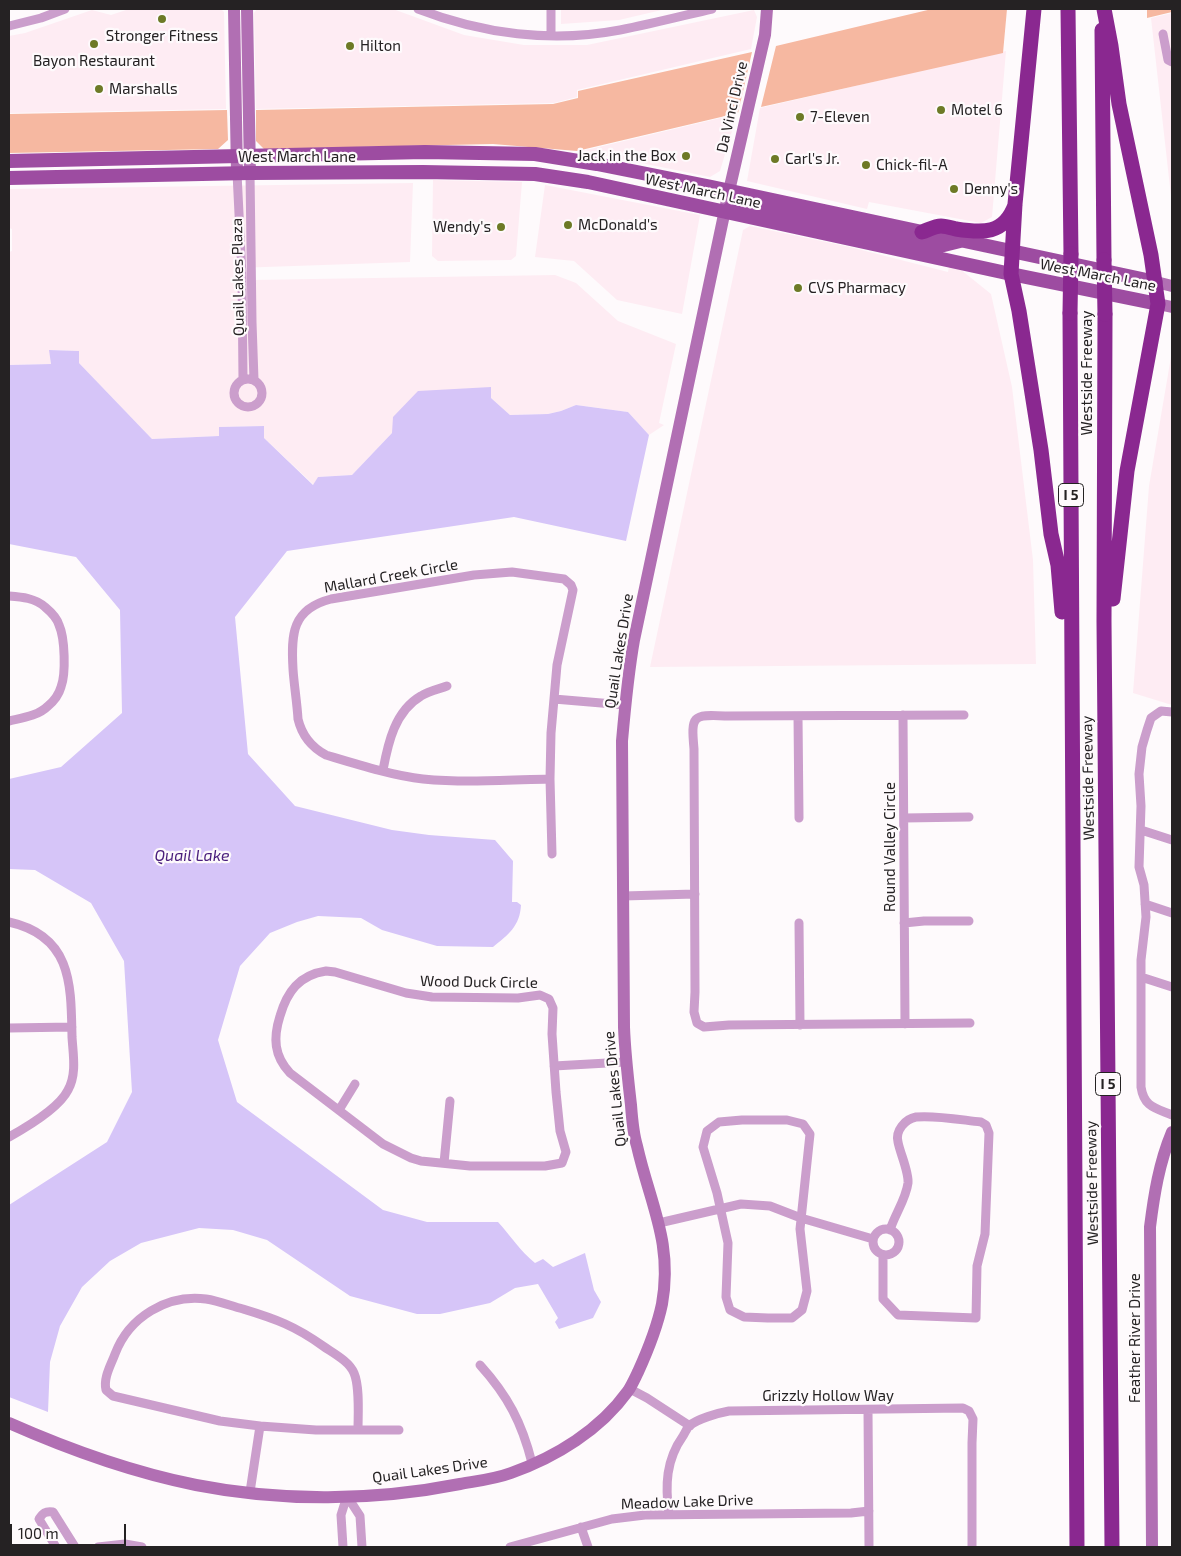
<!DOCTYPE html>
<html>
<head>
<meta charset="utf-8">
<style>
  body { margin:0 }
  #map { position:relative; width:1181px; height:1556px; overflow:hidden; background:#fefafc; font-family:"Exo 2",sans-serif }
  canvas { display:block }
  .frame { position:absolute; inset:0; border:10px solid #252223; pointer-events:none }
  .scale { position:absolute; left:10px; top:1524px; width:116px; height:22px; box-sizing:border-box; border:2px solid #252223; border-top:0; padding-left:6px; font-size:15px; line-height:18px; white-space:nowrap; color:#252223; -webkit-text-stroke:4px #fefafc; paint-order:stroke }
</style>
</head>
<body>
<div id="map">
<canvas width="1181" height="1556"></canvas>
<div class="frame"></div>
<div class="scale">100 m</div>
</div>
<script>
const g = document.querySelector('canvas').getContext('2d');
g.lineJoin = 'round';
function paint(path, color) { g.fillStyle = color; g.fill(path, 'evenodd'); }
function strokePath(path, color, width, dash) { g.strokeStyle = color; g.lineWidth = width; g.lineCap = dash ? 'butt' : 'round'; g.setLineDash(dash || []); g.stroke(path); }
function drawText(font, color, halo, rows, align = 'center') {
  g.font = font + ' "Exo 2",sans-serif'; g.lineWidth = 4.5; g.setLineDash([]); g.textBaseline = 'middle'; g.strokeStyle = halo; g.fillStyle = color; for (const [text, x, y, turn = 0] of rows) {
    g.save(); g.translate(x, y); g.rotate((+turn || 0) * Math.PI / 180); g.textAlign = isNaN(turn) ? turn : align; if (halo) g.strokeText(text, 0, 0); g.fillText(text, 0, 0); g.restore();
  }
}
const built = new Path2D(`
  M129,9H221L224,12L226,109L9,113V36L25,33L92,10L111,15Z
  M257,9H356L368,10L393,9L464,35L524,45H587L754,10L757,17L751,49L577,90V97L554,103L256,109L254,13Z
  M561,9H666L619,20L561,24Z
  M1172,13V205L1151,18Z
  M1006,51L992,217L981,223L869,202L867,209L747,181L760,108Z
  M737,114L720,171L710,177L582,151Z
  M433,180L522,182L516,256L511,260L438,261L432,256Z
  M413,183L410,262L236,268H253V280L555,275L576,283L618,321L676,344L659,423L664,425L649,435L628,412L576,405L561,411L548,414L510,415L491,398V387L392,433L352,475L318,477L314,485L264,438V426L220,427L219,436L152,439L79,363V351L50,350L51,364L9,365V252L12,251V229L9,228V189Z
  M545,185L700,215L682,314L617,300L574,261L535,257Z
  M750,226L850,247L948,272L949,267L960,269L991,294L1012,387L1033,560L1036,664L650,667L743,230Z
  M1172,351V705L1133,693L1149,486Z`);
const green = new Path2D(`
  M932,9H1007L1003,53L761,107L776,46Z
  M1147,9H1172V12L1147,18Z
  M752,52L738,113L577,151L493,144L264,149L256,141V110L553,104L578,98V91Z
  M227,110L228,140L218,149L9,153V114Z`);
const water = new Path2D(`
  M49,350L79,351V363L152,439L219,436V427L264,426V438L313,485L318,477L352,475L392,433L393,417L418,391L491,387V398L510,415L548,414L561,411L576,405L628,412L649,435L626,541L514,517L287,551L235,617L248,754L295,806L392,830L429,835L495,840L513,861L512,902H517L521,905C520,926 508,935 493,947L437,946L382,930L361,918L318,916L297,922L270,933L240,966L218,1040L237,1102L383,1210L427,1222H498C511,1236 520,1251 535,1263L543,1259L553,1267L585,1253L594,1290L601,1302L593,1318L559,1329L555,1322L558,1318L538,1284L515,1288L490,1303L440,1314H417L350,1296L267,1240L233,1230L199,1228L141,1243L110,1261L82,1287L60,1326L50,1362L48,1412L9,1397V1205L107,1142L132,1092L124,961L91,903L35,870L9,869V779L61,767L122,713L120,610L76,557L9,544V365L51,364Z`);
const street = new Path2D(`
  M418,9C482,34 552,43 620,30C651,24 682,16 712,9
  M551,9V36
  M9,26L41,18L65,9
  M1163,34L1168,60L1172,62
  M237,173L242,275L243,380
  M250,173L252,322L254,380
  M234 393a14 14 0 1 1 28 0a14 14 0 1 1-28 0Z
  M512,572L564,579L571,585L573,590L557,665L551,733L550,779C508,780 465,783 423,779C394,776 356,764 326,755C311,747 302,736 298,719C297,702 294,685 293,669C291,634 292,609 331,599L474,575Z
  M9,596C22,597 35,598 45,607C51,612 57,618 59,625C65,638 66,674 61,687C59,694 54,701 48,706C38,716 22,718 9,721
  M554,699L625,705
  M1172,712L1161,711L1151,718L1147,730L1142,747L1139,774L1141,806L1139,867L1144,885L1146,917L1141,960V1087C1144,1107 1155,1108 1172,1115
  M903,715L905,1024
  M964,715L725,716C692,714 691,716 694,749L695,992L694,1012L697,1023L704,1027L729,1025L970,1023
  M798,716L799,818
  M383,770C388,743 395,711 421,696C429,691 439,689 447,686
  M550,779L552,854
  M904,818L969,817
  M1141,830L1172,840
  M623,896L695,894
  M1145,904L1172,913
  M9,922C72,936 71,984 72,1037C73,1054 77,1074 68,1090C59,1108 27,1127 9,1137
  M799,923L800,1025
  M904,923L924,921H969
  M326,971L335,972L406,993L432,997L518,998L540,995L549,999L553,1008L552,1034L556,1092L560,1131L566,1152L562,1163L545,1166H470L421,1161L411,1158L383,1144L290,1073C274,1056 273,1038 280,1016C287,992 299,975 326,971Z
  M1141,977L1172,987
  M9,1028L72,1027
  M554,1066L625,1062
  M339,1110L355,1084
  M742,1120H787L803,1124L810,1134L800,1229L807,1291L802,1310L792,1318H768L744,1317L730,1310L726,1297L728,1243L717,1193L703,1147L707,1131L719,1122Z
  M444,1163L450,1101
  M659,1223L741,1204L770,1206L801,1218L873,1239
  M873 1242a13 13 0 1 1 26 0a13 13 0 1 1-26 0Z
  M883,1255V1299L898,1315L976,1318L977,1266L985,1234L989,1133L986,1125L981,1122C962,1120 935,1115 916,1117C905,1119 895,1131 898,1142C900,1153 909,1172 908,1183C906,1199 895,1214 890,1230
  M480,1365C508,1396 522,1423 532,1463
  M630,1389L647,1398L690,1426
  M868,1410L869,1547
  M358,1430C358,1414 360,1387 354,1373C349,1361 333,1353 323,1346C295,1326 276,1319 243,1309C231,1306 219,1301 206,1299C167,1294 129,1317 115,1354C111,1365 103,1378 106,1390L113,1396L220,1421L260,1426L316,1430H399
  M250,1492L260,1426
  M347,1496L360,1516L362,1547
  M669,1514C665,1485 666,1460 683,1436C685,1433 687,1428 689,1426C697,1419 718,1413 729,1411L963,1408L969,1411L973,1419L972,1443V1547
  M581,1527L588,1547
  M56,1547L39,1519C43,1513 45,1511 53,1512L75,1547
  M98,1547L125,1544L142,1547
  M343,1547L341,1515L347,1496
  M510,1547L612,1519L645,1515L851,1513L869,1511`);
const secondary = new Path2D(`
  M234,9L237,173
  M247,9L250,173
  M1156,282L1172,286
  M1158,304L1172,307
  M9,1423C70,1450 131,1472 196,1485C282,1502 374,1501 460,1484C477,1481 495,1479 511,1473C556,1457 600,1430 628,1391C632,1385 635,1378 638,1372C648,1350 657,1328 662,1304C673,1242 650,1204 637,1146C633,1133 632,1119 631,1105C628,1079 625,1054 624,1027L622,741C625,707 628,674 634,640L729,191L765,35L767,9
  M1152,1547L1150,1227C1154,1195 1159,1163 1172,1132`);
const primary = new Path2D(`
  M9,161L425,152L535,154L597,164L712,187L1156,282
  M9,178L250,173L423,172L535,174L588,182L1011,274L1158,304
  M726,212L733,206L741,204L940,246L960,241`);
const highway = new Path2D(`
  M1034,9L1015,204L1011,274L1019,311L1041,450L1051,534L1058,565L1062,612
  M1068,9L1071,254
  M1104,9L1111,46L1119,104L1151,255L1158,304L1127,471L1113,599
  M1102,30L1104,260
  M922,232C928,230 935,226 941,226C946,226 952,228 956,229C982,233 1004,235 1015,205
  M1070,313L1077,1547
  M1105,314L1104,621L1112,1547`);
const highwayBridge = new Path2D(`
  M1104,260L1105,314
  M1070,313L1071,254`);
const markers = [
  [162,19,5,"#6d7a26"],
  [94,44,5,"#6d7a26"],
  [350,46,5,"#6d7a26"],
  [99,89,5,"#6d7a26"],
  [941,110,5,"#6d7a26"],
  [800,117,5,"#6d7a26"],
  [686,156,5,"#6d7a26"],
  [775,159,5,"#6d7a26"],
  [866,165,5,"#6d7a26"],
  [954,189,5,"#6d7a26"],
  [568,225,5,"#6d7a26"],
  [501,227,5,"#6d7a26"],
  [798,288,5,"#6d7a26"]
];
const shields = [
  [1071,495,25],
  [1108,1084,25]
];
const shieldNames = [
  ["I 5",1071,495],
  ["I 5",1108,1084]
];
const poiNames = [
  ["Stronger Fitness",162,36,"center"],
  ["Hilton",360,46],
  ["Bayon Restaurant",94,61,"center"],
  ["Marshalls",109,89],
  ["Motel 6",951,110],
  ["7-Eleven",810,117],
  ["Jack in the Box",676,156,"right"],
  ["Carl's Jr.",785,159],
  ["Chick-fil-A",876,165],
  ["Denny's",964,189],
  ["McDonald's",578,225],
  ["Wendy's",491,227,"right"],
  ["CVS Pharmacy",808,288]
];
const streetNames = [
  ["Da Vinci Drive",732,107,-77],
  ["West March Lane",297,157],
  ["West March Lane",703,191,12],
  ["West March Lane",1098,275,11],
  ["Quail Lakes Plaza",238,277,-91],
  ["Westside Freeway",1087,373,-90],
  ["Mallard Creek Circle",391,576,-10],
  ["Quail Lakes Drive",619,651,-81],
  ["Westside Freeway",1088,778,-91],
  ["Round Valley Circle",890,847,-90],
  ["Wood Duck Circle",479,982,1],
  ["Quail Lakes Drive",615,1089,-96],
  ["Westside Freeway",1092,1183,-91],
  ["Feather River Drive",1135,1338,-90],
  ["Grizzly Hollow Way",828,1396],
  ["Quail Lakes Drive",430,1470,-8],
  ["Meadow Lake Drive",687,1502,-2]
];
const waterNames = [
  ["Quail Lake",192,856]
];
paint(built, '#feecf3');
paint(green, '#f6b8a1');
paint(water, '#d6c5f8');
strokePath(street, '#cb9ecc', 9);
strokePath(secondary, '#b16fb3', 12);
strokePath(primary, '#9d4ca1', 14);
strokePath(highway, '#8a2890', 15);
strokePath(highwayBridge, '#8a2890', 15);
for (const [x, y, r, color] of markers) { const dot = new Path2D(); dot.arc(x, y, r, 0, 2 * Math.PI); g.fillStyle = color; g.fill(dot); strokePath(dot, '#fefafc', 2); }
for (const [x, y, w] of shields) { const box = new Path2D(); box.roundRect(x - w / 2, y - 11.5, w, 23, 4); g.fillStyle = '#fefafc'; g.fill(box); strokePath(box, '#252223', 1); }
drawText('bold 14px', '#252223', null, shieldNames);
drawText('15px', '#252223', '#fefafc', poiNames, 'left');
drawText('15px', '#252223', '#fefafc', streetNames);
drawText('italic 16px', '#4a1e7c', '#fefafc', waterNames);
</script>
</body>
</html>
